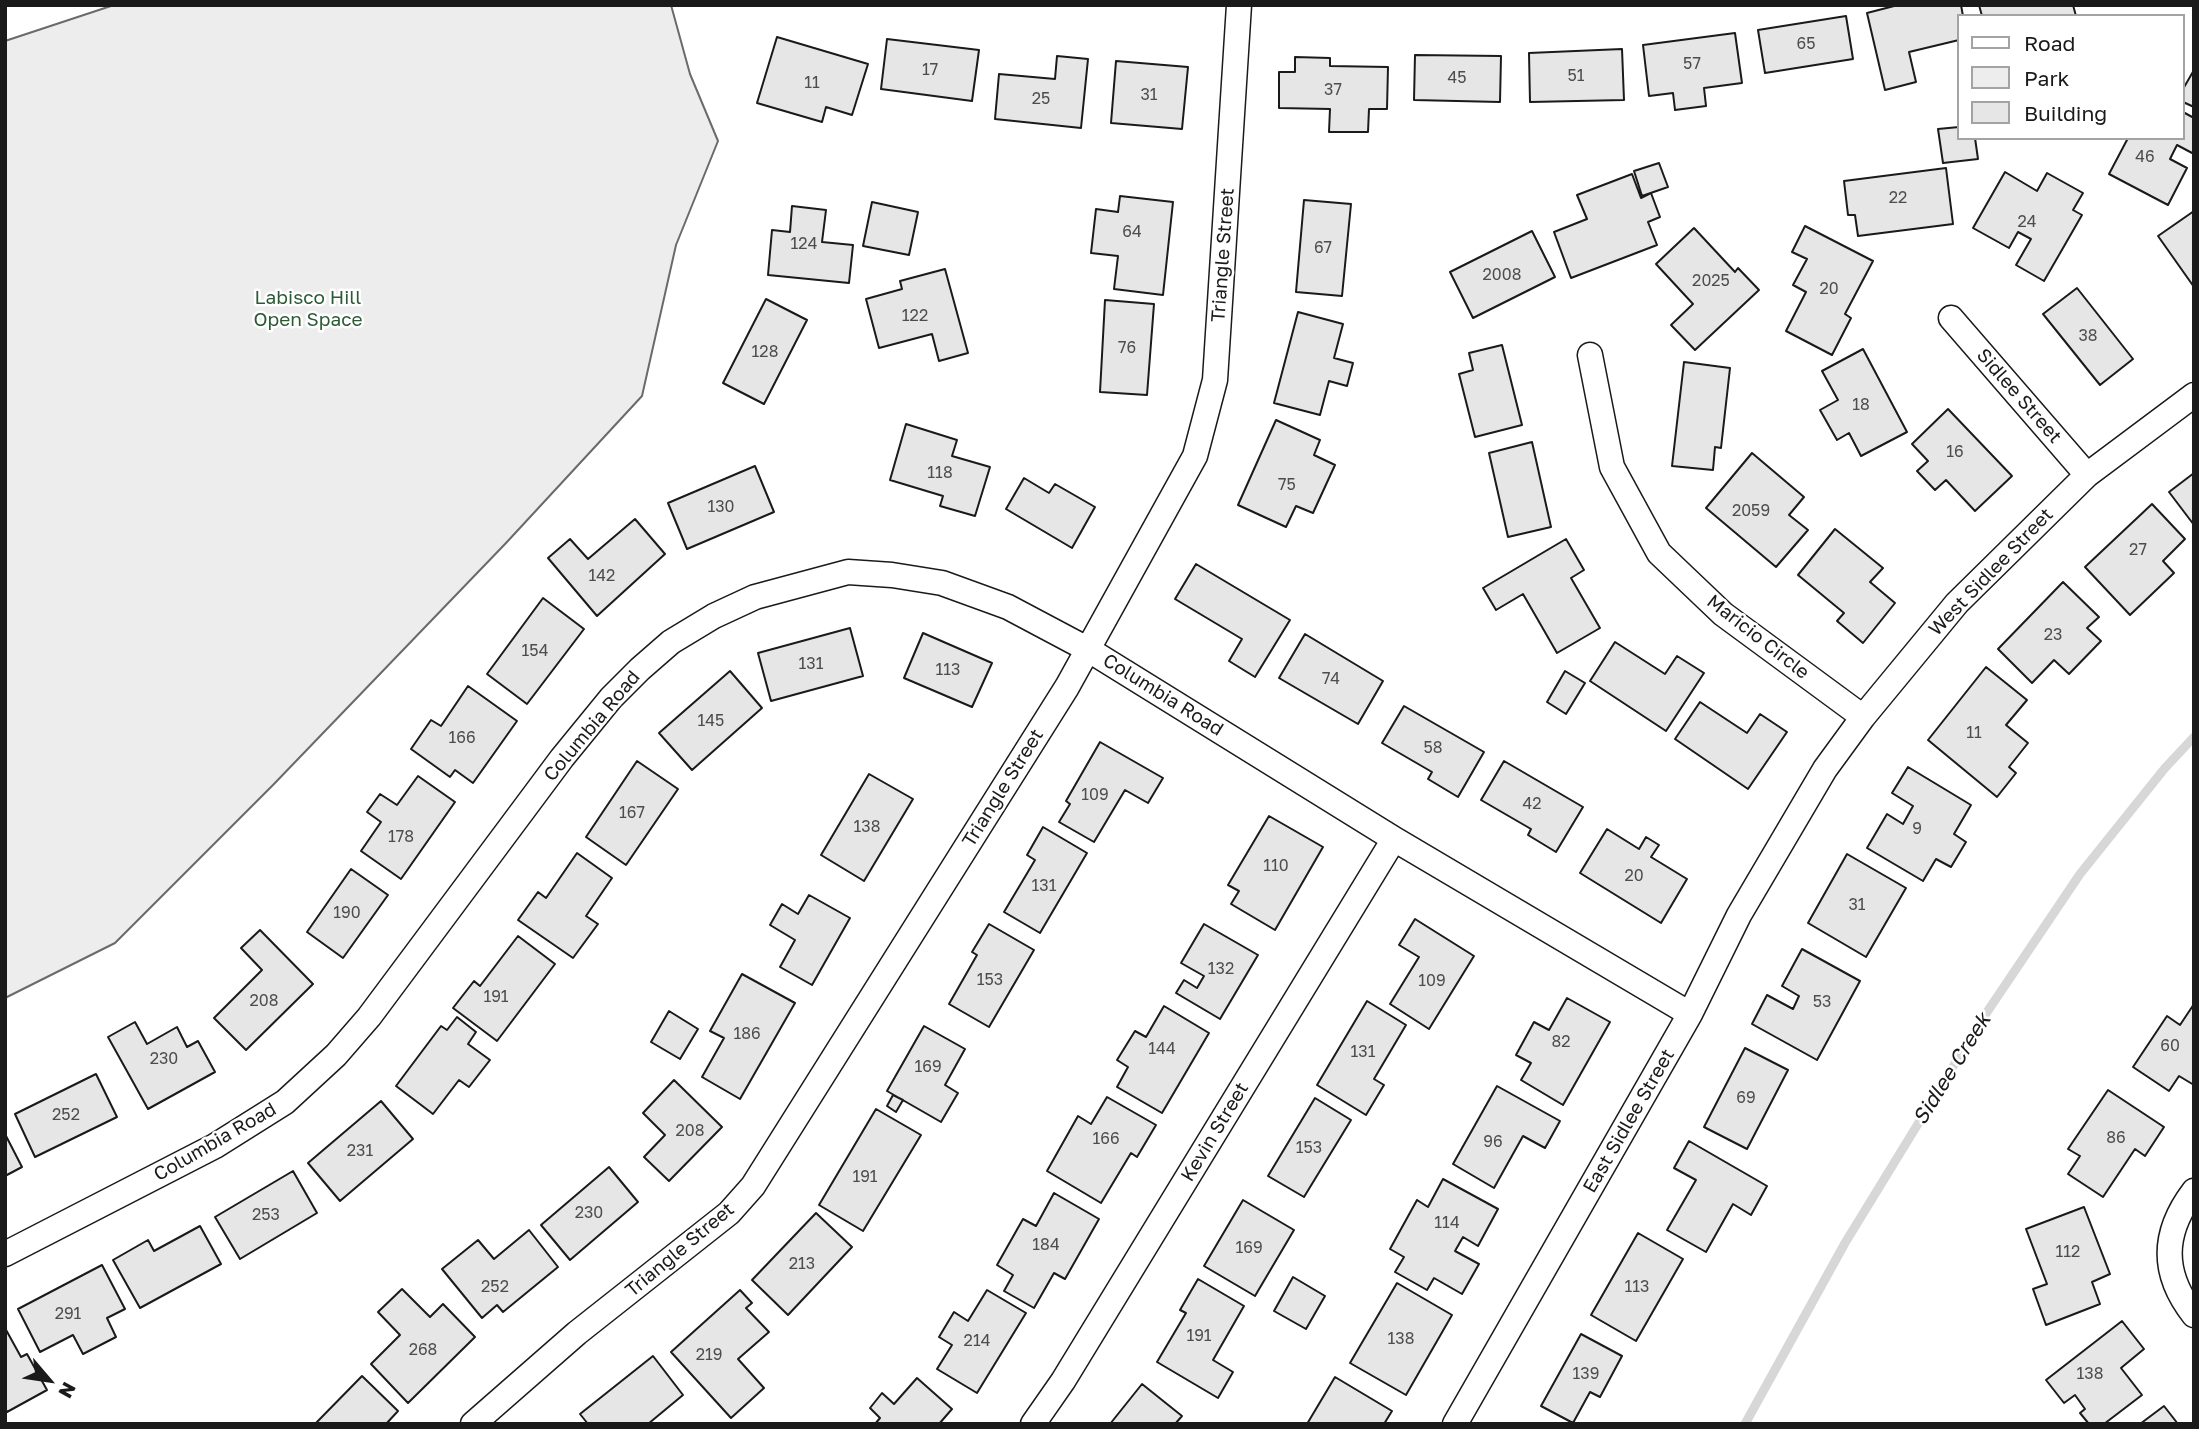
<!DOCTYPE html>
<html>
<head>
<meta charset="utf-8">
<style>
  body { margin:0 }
  #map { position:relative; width:2199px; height:1429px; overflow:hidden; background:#fff; font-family:"Golos Text",sans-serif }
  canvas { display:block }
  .frame { position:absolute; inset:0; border:7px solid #1a1a1a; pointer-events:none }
  .legend { position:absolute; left:1957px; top:14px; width:228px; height:126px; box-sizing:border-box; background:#fff; border:2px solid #a3a3a3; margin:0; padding:9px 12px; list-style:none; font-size:21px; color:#1a1a1a }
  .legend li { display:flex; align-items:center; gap:14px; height:35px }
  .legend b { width:35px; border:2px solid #a3a3a3 }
  .north { position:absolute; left:14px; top:1345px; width:70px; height:70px; -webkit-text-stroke:5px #fff; paint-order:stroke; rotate:119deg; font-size:19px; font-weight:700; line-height:28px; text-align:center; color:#1a1a1a }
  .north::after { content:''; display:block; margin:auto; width:24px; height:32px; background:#1a1a1a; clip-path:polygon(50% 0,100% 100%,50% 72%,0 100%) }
</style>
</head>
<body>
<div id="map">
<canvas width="2199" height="1429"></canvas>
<div class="frame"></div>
<ul class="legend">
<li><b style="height:9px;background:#fff"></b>Road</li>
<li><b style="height:19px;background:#ededed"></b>Park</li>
<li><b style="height:19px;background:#e6e6e6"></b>Building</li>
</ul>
<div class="north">N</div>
</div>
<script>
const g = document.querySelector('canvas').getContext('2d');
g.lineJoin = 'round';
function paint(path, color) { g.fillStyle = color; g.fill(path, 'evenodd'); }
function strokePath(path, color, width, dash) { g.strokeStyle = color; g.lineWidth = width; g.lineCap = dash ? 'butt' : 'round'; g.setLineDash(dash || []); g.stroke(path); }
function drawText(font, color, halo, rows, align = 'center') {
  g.font = font + ' "Golos Text",sans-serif'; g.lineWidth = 5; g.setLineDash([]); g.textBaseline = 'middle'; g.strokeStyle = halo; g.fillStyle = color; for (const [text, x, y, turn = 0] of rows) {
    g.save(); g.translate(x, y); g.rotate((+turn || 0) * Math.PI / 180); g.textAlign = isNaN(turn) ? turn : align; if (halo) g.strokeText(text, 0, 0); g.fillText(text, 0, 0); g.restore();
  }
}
const green = new Path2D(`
  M114,5H671L690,74L718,141L676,245L642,396L506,543L273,785L115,943L5,998V41Z`);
const stream = new Path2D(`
  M1745,1424L1845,1243L1981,1021L2080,874L2165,768L2194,737`);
const building = new Path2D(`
  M1898,5H1961L1963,16H1959V40L1909,52L1916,82L1885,90L1867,13Z
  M1979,5H2073L2076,16H1982Z
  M1846,16L1853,59L1765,73L1758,30Z
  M1735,33L1742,83L1704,88L1706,106L1675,110L1673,93L1649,96L1643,45Z
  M777,37L868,64L852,115L826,107L822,122L757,103Z
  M887,39L979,50L972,101L881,89Z
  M1622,49L1624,100L1530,102L1529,53Z
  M1415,55L1501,56L1500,102L1414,100Z
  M1057,56L1088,59L1081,128L995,119L999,74L1055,79Z
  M1295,57L1330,58V66L1388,67L1387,109H1369L1368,132H1329L1330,109L1279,108V72H1295Z
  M1116,61L1188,67L1182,129L1111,123Z
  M2194,70V107L2183,102V89Z
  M2183,112L2194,118V154L2177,145L2170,159L2187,168L2168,205L2109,174L2128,138H2183Z
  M1959,127V138H1975L1978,159L1943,163L1938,129Z
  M1659,163L1668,187L1642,196L1634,171Z
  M1946,168L1953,224L1858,236L1855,215H1848L1844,181Z
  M2005,172L2037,191L2047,173L2083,193L2073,210L2082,215L2044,281L2016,265L2031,239L2018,232L2009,248L1973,228Z
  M1632,174L1641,198L1651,193L1660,217L1648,222L1657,245L1571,278L1554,232L1587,219L1577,195Z
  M1120,196L1173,202L1163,295L1114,289L1118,256L1091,253L1096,209L1118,212Z
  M1304,200L1351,204L1342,296L1296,292Z
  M872,202L918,212L909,255L863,246Z
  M792,206L826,210L822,242L853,245L849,283L768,275L772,230L790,232Z
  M2194,211V287L2158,236Z
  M1805,226L1873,261L1845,314L1851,318L1832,355L1786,331L1806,292L1793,285L1807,259L1792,252Z
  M1694,228L1735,272L1738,268L1759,290L1695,350L1671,325L1693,304L1656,264Z
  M1532,231L1555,277L1473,318L1450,272Z
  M945,269L968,353L939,361L932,334L879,348L866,299L902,289L900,281Z
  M2077,288L2133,359L2100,385L2043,314Z
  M766,299L807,320L764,404L723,383Z
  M1105,300L1154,304L1147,395L1100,392Z
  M1298,312L1343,324L1334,358L1353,363L1347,386L1329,381L1320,415L1274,403Z
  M1502,345L1522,425L1475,437L1459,374L1473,370L1469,353Z
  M1863,349L1907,432L1861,456L1849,433L1837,440L1820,410L1838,400L1822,371Z
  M1684,362L1730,368L1721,448L1715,447L1713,470L1672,466Z
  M1948,409L2012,476L1975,511L1946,480L1935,490L1917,471L1928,461L1912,444Z
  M1276,420L1320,440L1314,455L1335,465L1313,513L1296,506L1286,527L1238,505Z
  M906,424L957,440L952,456L990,467L975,516L940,506L943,496L890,480Z
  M1532,442L1551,527L1508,537L1489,453Z
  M1752,453L1804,497L1789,515L1808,530L1776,567L1706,508Z
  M755,466L774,512L687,549L668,503Z
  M2194,473V525L2169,492Z
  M1024,478L1049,493L1055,484L1095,507L1072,548L1006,509Z
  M2152,504L2185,539L2163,561L2174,573L2130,615L2085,567Z
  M635,519L665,554L597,616L548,558L570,539L588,559Z
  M1835,529L1883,568L1870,582L1895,603L1863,643L1837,621L1844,613L1798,575Z
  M1566,539L1584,570L1571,578L1600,628L1557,653L1523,594L1496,610L1483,588Z
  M1196,564L1290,620L1255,677L1229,661L1242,639L1175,599Z
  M2063,582L2099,617L2087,628L2101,641L2069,674L2054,660L2032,683L1998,649Z
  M543,598L584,629L527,704L487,674Z
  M850,628L863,676L771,701L758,653Z
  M923,633L992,663L972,707L904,678Z
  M1305,634L1383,681L1358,724L1279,678Z
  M1615,642L1665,674L1677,656L1704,673L1666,731L1590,681Z
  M1986,667L2027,700L2006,725L2028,743L2009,767L2016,773L1997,797L1928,740Z
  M730,671L762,708L692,770L659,733Z
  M1565,671L1585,683L1566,714L1547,702Z
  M468,686L517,721L473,783L455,770L450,777L411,749L431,720L441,726Z
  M1700,702L1747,733L1760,714L1787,732L1748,789L1675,739Z
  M1404,706L1484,752L1458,797L1428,779L1432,772L1382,743Z
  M1100,742L1163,778L1148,803L1125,790L1094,842L1059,822L1070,804L1066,801Z
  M637,761L678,789L626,865L586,837Z
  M1504,761L1583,807L1556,852L1528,835L1531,829L1481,800Z
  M1908,767L1971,805L1954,834L1966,842L1951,867L1936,859L1923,881L1867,848L1887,814L1903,824L1913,806L1892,793Z
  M869,774L913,799L864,881L821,855Z
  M418,776L455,802L401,879L361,851L381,822L367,812L380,794L397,805Z
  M1269,816L1323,847L1275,930L1231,904L1239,891L1228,885Z
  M1043,827L1087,853L1040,933L1004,912L1035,860L1027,855Z
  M1607,829L1639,849L1646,837L1659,845L1651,857L1687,879L1661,923L1580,873Z
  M577,853L612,878L586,916L598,924L573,958L518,920L538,892L546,898Z
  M1847,854L1906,888L1866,957L1808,923Z
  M351,869L388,895L343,958L307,932Z
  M809,895L850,918L812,985L780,967L795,940L770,925L782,904L798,914Z
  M1415,919L1474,956L1429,1029L1390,1004L1419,957L1399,945Z
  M989,924L1034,950L989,1027L949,1004L977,955L972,952Z
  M1204,924L1258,955L1220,1019L1176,993L1184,980L1197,988L1204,976L1181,963Z
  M260,930L313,984L246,1050L214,1018L262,970L241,948Z
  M518,936L555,964L497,1041L453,1008L474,981L480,986Z
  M1802,949L1860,981L1817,1060L1752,1024L1767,995L1793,1009L1799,996L1782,986Z
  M742,974L795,1003L740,1099L702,1077L724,1038L710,1031Z
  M1567,998L1610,1022L1563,1105L1521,1080L1531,1063L1516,1055L1534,1022L1549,1030Z
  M1367,1001L1406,1025L1374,1079L1384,1085L1366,1115L1317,1085Z
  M2194,1004V1085L2179,1076L2169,1091L2133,1067L2167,1016L2180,1025Z
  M1164,1006L1209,1033L1162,1113L1117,1087L1128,1067L1117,1060L1135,1031L1146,1037Z
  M669,1011L698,1029L680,1059L651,1042Z
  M457,1017L476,1032L468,1044L490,1060L469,1087L459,1080L433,1114L396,1086L441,1026L447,1030Z
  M135,1022L147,1044L177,1027L187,1047L198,1041L215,1072L148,1109L108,1037Z
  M924,1026L965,1049L945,1085L958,1093L941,1122L887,1091Z
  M1745,1048L1788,1070L1747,1149L1704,1127Z
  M96,1074L117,1117L35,1157L15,1114Z
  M674,1080L722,1127L669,1181L644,1157L665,1135L643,1113Z
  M1497,1086L1560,1121L1545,1148L1523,1136L1494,1188L1453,1164Z
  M2108,1090L2164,1127L2145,1156L2135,1149L2103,1197L2068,1174L2080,1156L2068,1149Z
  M893,1095L903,1100L896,1112L887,1106Z
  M1107,1097L1156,1125L1137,1157L1131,1153L1101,1203L1047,1171L1078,1116L1091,1124Z
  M1315,1098L1351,1120L1304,1197L1268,1176Z
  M381,1101L413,1139L340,1201L308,1163Z
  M876,1109L921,1135L863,1231L819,1205Z
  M5,1134L22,1167L5,1176Z
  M1689,1141L1767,1186L1751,1215L1733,1204L1706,1252L1667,1230L1696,1180L1674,1168Z
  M609,1167L638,1202L570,1260L541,1225Z
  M293,1171L317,1213L240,1259L215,1217Z
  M1443,1179L1498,1209L1478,1246L1463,1237L1455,1251L1479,1264L1462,1294L1434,1278L1427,1290L1395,1272L1404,1257L1390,1249L1417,1200L1428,1207Z
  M1054,1193L1099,1219L1065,1279L1054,1273L1034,1308L1004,1291L1013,1275L997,1265L1023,1219L1036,1226Z
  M1243,1200L1294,1230L1255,1296L1204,1266Z
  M2084,1207L2110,1274L2092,1282L2100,1304L2046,1325L2033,1289L2047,1284L2026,1229Z
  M816,1213L852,1247L788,1315L752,1280Z
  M200,1226L221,1264L140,1308L113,1260L148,1240L154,1251Z
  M529,1230L558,1267L503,1312L497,1305L482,1318L442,1269L478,1240L494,1259Z
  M1638,1233L1683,1259L1636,1341L1591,1315Z
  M102,1265L125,1309L107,1318L116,1337L83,1354L73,1335L40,1352L18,1309Z
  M1293,1277L1325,1296L1306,1329L1274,1311Z
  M1198,1279L1244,1306L1213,1360L1233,1372L1218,1398L1157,1362L1186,1313L1180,1310Z
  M1397,1283L1452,1315L1406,1395L1350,1363Z
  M402,1289L430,1317L443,1304L475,1337L408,1403L371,1364L400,1335L378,1312Z
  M740,1290L752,1303L746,1308L769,1332L738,1359L764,1388L731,1418L671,1352Z
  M987,1290L1026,1313L977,1393L937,1369L952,1345L939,1337L954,1312L968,1321Z
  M2122,1321L2144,1349L2121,1368L2142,1395L2104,1424H2089L2080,1413L2085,1409L2075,1395L2064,1403L2046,1380Z
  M5,1328L21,1357L27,1354L47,1390L7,1412L5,1408Z
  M1581,1334L1622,1356L1600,1397L1590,1392L1573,1423L1541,1406Z
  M653,1356L683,1395L648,1424H588L580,1414Z
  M362,1376L398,1411L386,1424H315Z
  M1335,1377L1392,1411L1384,1424H1307Z
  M917,1378L952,1409L939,1424H875L880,1418L870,1408L882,1393L894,1404Z
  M1142,1384L1182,1416L1175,1424H1110Z
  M2164,1406L2178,1424H2140Z`);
const minor = new Path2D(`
  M1951,318L2087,475
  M1590,355L1612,467L1659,553L1723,614L1863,717
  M2194,1191C2162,1233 2161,1273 2194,1315
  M5,1254L215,1146L285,1102L336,1055L369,1017L562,758L611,698L640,669L671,642L714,616L755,597L848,572L892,575L942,583L1008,607L1089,650L1394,839L1690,1014
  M473,1424L577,1333L729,1213L753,1186L1067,687L1195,456L1215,380L1239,5
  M1033,1424L1063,1381L1394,839
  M1455,1424L1690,1014L1739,915L1825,769L1863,717L1957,603L2087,475L2194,395`);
const numberNames = [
  ["65",1806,44],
  ["57",1692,64],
  ["17",930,70],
  ["51",1576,76],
  ["45",1457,78],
  ["11",812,83],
  ["37",1333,90],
  ["31",1149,95],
  ["25",1041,99],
  ["46",2145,157],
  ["22",1898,198],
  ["24",2027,222],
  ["64",1132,232],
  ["124",804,244],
  ["67",1323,248],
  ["2008",1502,275],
  ["2025",1711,281],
  ["20",1829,289],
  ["122",915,316],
  ["38",2088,336],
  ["76",1127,348],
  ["128",765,352],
  ["18",1861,405],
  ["16",1955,452],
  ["118",940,473],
  ["75",1287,485],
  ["130",721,507],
  ["2059",1751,511],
  ["27",2138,550],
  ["142",602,576],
  ["23",2053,635],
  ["154",535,651],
  ["131",811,664],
  ["113",948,670],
  ["74",1331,679],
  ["145",711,721],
  ["11",1974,733],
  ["166",462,738],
  ["58",1433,748],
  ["109",1095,795],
  ["42",1532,804],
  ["167",632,813],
  ["138",867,827],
  ["9",1917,829],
  ["178",401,837],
  ["110",1276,866],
  ["20",1634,876],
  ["131",1044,886],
  ["31",1857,905],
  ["190",347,913],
  ["132",1221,969],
  ["153",990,980],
  ["109",1432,981],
  ["191",496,997],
  ["208",264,1001],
  ["53",1822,1002],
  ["186",747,1034],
  ["82",1561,1042],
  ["60",2170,1046],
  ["144",1162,1049],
  ["131",1363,1052],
  ["230",164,1059],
  ["169",928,1067],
  ["69",1746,1098],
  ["252",66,1115],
  ["208",690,1131],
  ["86",2116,1138],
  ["166",1106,1139],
  ["96",1493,1142],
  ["153",1309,1148],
  ["231",360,1151],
  ["191",865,1177],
  ["230",589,1213],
  ["253",266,1215],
  ["114",1447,1223],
  ["184",1046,1245],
  ["169",1249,1248],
  ["112",2068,1252],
  ["213",802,1264],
  ["252",495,1287],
  ["113",1637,1287],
  ["291",68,1314],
  ["191",1199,1336],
  ["138",1401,1339],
  ["214",977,1341],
  ["268",423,1350],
  ["219",709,1355],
  ["139",1586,1374],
  ["138",2090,1374]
];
const streetNames = [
  ["Triangle Street",1223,255,-86],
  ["Sidlee Street",2019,396,49],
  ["West Sidlee Street",1991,572,-46],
  ["Maricio Circle",1758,637,38],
  ["Columbia Road",1163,695,32],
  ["Columbia Road",592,726,-50],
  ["Triangle Street",1003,788,-58],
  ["East Sidlee Street",1629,1121,-60],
  ["Kevin Street",1215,1132,-59],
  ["Columbia Road",215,1142,-30],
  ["Triangle Street",680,1250,-40]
];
const parkNames = [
  ["Labisco Hill",308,298],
  ["Open Space",308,320]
];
const waterNames = [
  ["Sidlee Creek",1952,1069,-58]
];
paint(green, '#ededed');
strokePath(green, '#6a6a6a', 2);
strokePath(stream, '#d7d7d7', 9);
paint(building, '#e6e6e6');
strokePath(building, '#1a1a1a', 2);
strokePath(minor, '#1a1a1a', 27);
strokePath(minor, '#fff', 24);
drawText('16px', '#4d4d4d', null, numberNames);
drawText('19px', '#1a1a1a', '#fff', streetNames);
drawText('19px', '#2b5a34', '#fff', parkNames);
drawText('italic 21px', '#1a1a1a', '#fff', waterNames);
</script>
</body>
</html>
